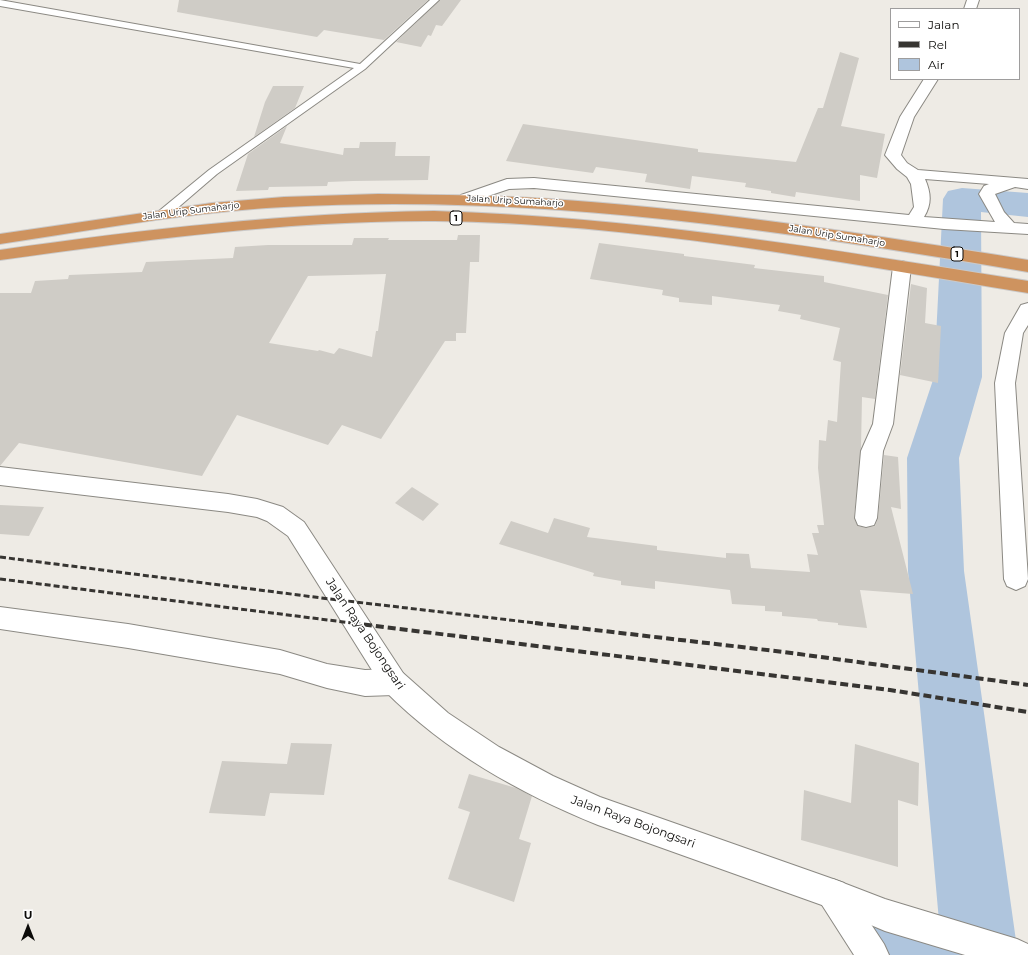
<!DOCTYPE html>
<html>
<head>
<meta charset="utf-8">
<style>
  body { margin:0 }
  #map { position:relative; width:1028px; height:955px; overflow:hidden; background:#eeebe5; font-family:Montserrat,sans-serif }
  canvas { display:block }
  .legend { position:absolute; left:890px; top:8px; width:130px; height:72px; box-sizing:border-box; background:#fff; border:1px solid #9e9d9d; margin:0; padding:5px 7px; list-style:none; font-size:12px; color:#0c0b09 }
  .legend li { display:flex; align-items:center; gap:8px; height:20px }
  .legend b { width:20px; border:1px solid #9e9d9d }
  .north { position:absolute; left:8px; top:907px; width:40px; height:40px; -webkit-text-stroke:3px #fff; paint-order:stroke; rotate:0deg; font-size:11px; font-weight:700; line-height:16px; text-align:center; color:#0c0b09 }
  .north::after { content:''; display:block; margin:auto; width:14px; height:18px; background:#0c0b09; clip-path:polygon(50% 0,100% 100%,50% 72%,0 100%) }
</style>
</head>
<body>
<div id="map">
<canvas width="1028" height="955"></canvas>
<ul class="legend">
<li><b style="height:5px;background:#fff"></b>Jalan</li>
<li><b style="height:5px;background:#373532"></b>Rel</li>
<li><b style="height:11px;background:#afc5dd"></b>Air</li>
</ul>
<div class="north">U</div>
</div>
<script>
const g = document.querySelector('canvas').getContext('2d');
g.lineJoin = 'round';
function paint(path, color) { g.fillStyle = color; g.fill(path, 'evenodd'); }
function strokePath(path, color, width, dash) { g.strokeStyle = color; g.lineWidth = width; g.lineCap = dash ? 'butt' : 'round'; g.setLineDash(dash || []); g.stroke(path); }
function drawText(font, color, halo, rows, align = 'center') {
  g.font = font + ' Montserrat,sans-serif'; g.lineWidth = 3; g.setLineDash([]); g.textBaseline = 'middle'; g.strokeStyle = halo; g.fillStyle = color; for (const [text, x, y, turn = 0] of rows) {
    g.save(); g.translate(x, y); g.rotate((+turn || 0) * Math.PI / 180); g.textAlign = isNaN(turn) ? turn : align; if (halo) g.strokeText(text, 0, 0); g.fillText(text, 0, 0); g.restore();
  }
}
const water = new Path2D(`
  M833,894L1017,955H873Z`);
const river = new Path2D(`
  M962,188L1028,193V217L981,212L982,377L959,458L964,571L1018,955H942L908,571L907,458L934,377L943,199L948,191Z`);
const building = new Path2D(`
  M179,0H428L384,40L324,30L317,37L177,12Z
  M440,0H461L442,26L436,25L431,36L428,35L421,47L396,42Z
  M840,52L859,58L841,126L885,134L877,178L860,175V201L796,192L795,197L771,193V191L745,187L746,183L692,176L690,189L645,182L647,174L596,167L593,173L506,161L523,124L698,149V152L796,162L818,108H823Z
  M273,86H304L295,108L254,137L265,102Z
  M287,126L280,143L343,155L344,148H359L360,142H396L395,156H430L428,180L353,181L328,182L327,186L269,187L268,190L236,191L248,154Z
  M458,235H480L479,262H470L466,333H456V341H445L381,439L342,425L328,445L237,415L202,476L19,443L0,466V293H31L35,281L68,279L69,275L142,272L146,262L233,258L235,247L268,245H352L354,238H389L388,240H457ZM386,274L378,331H376L372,357L339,348L334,354L319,350L318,351L269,343L308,276Z
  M599,243L684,254V256L755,265L754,268L824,276V282L888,295L875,399L862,397L861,448L854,518L858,526L866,528L875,526L878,518L884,455L898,457L901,509L891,507L913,594L860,590L867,628L838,625V623L818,621L817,619L782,616V612L765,611V606L732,604L730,590L655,581V589L621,585V581L593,576L594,573L499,544L511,521L548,533L554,518L590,528L587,537L657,546V550L726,558V553L749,554L751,568L810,572L807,554L818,555L812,533H819L817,525H824L818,468L819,440L826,441L828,420L837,422L841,362L833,360L840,328L800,319L801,315L778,311L780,305L712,296V305L679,302V298L662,295L663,290L590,279Z
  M911,284L927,288L925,323L941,326L938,383L900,375Z
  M412,487L439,504L423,521L395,503Z
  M0,505L44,507L29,536L0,534Z
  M291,743L332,744L324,795L270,793L265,816L209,813L222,761L287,764Z
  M855,744L919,763L918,806L898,800V867L801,840L804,790L851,803Z
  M469,774L516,788L532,796L519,839L531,843L514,902L448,879L470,812L458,808Z`);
const service = new Path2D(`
  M0,0L360,64L430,0H439L365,69L217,174L167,217H159L157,214L159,211L209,170L354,68L0,6Z`);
const minor = new Path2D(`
  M967,0H979L976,9H964Z
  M924,79H938L914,117L901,155L907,163L918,170L1028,179V189L1015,187L995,194L1004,212L1014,223L1028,224V234L944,229L534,188L509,189L467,203L461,201L459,198L461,195L507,179L534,178L909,215L914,207L911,184L907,177L897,169L885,155L900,117ZM925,179L989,184L984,186L979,194L995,222L924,217C932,204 931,193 925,179Z
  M902,261L908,263L911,267L893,424L883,451L877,518L874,525L866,527L858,525L855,518L861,451L873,424L893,267L896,263Z
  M1028,303V325L1023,333L1015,383L1028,579L1025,586L1016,590L1007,586L1004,579L995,383L1005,333L1021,305Z
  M0,607L128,624L280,650L327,664L365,670L394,669L403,673L407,682L403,691L394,695L365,696L327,688L280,674L128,648L0,629Z
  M833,879L844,883L884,944L889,955H854L822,905L818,894L822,883Z`);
const tertiary = new Path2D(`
  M0,467L228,494L257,499L283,507L304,522L403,673L448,713L499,747L553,776L600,797L833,879L885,899L1017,939L1028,944V955H965L885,931L833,909L598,825C519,793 446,752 385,691L288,536L267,521L257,517L228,512L0,485Z`);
const trunk = new Path2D(`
  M378,194C440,195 503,195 565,200C720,211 874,235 1028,260V272C782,230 534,193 284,207C188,212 94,230 0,244V234L212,203L284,197Z
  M434,211C636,217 830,249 1028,281V293C832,261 634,223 435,221C289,220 144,240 0,260V250C145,229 288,213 434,211Z`);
const railFar1 = new Path2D(`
  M0,557L330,599L544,624
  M0,579L360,624`);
const rail = new Path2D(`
  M352,623L890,690L1028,712
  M535,623L784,652L1028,685`);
const farStreetnames = [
  ["Jalan Urip Sumaharjo",515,201,3],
  ["Jalan Urip Sumaharjo",191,211,-7],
  ["Jalan Urip Sumaharjo",837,236,9]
];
const shields = [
  [456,218,12],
  [957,254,12]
];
const shieldNames = [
  ["1",456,218],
  ["1",957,254]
];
const nearStreetnames = [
  ["Jalan Raya Bojongsari",365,634,56],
  ["Jalan Raya Bojongsari",633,822,20]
];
paint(water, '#afc5dd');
paint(river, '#afc5dd');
paint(building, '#cfccc6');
strokePath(service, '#8b8983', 2);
strokePath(minor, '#8b8983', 2);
strokePath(tertiary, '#8b8983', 2);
strokePath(trunk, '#cac9c9', 2);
paint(service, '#fff');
paint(minor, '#fff');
paint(tertiary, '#fff');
paint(trunk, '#ce935f');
strokePath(railFar1, '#373532', 3, [6, 3]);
strokePath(rail, '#373532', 4, [8, 4]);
drawText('9px', '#0c0b09', '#fff', farStreetnames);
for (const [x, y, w] of shields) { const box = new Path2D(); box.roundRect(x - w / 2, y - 7, w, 14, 3); g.fillStyle = '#fff'; g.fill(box); strokePath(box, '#0c0b09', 1); }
drawText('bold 9px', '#0c0b09', null, shieldNames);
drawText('12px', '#0c0b09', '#fff', nearStreetnames);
</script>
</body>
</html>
